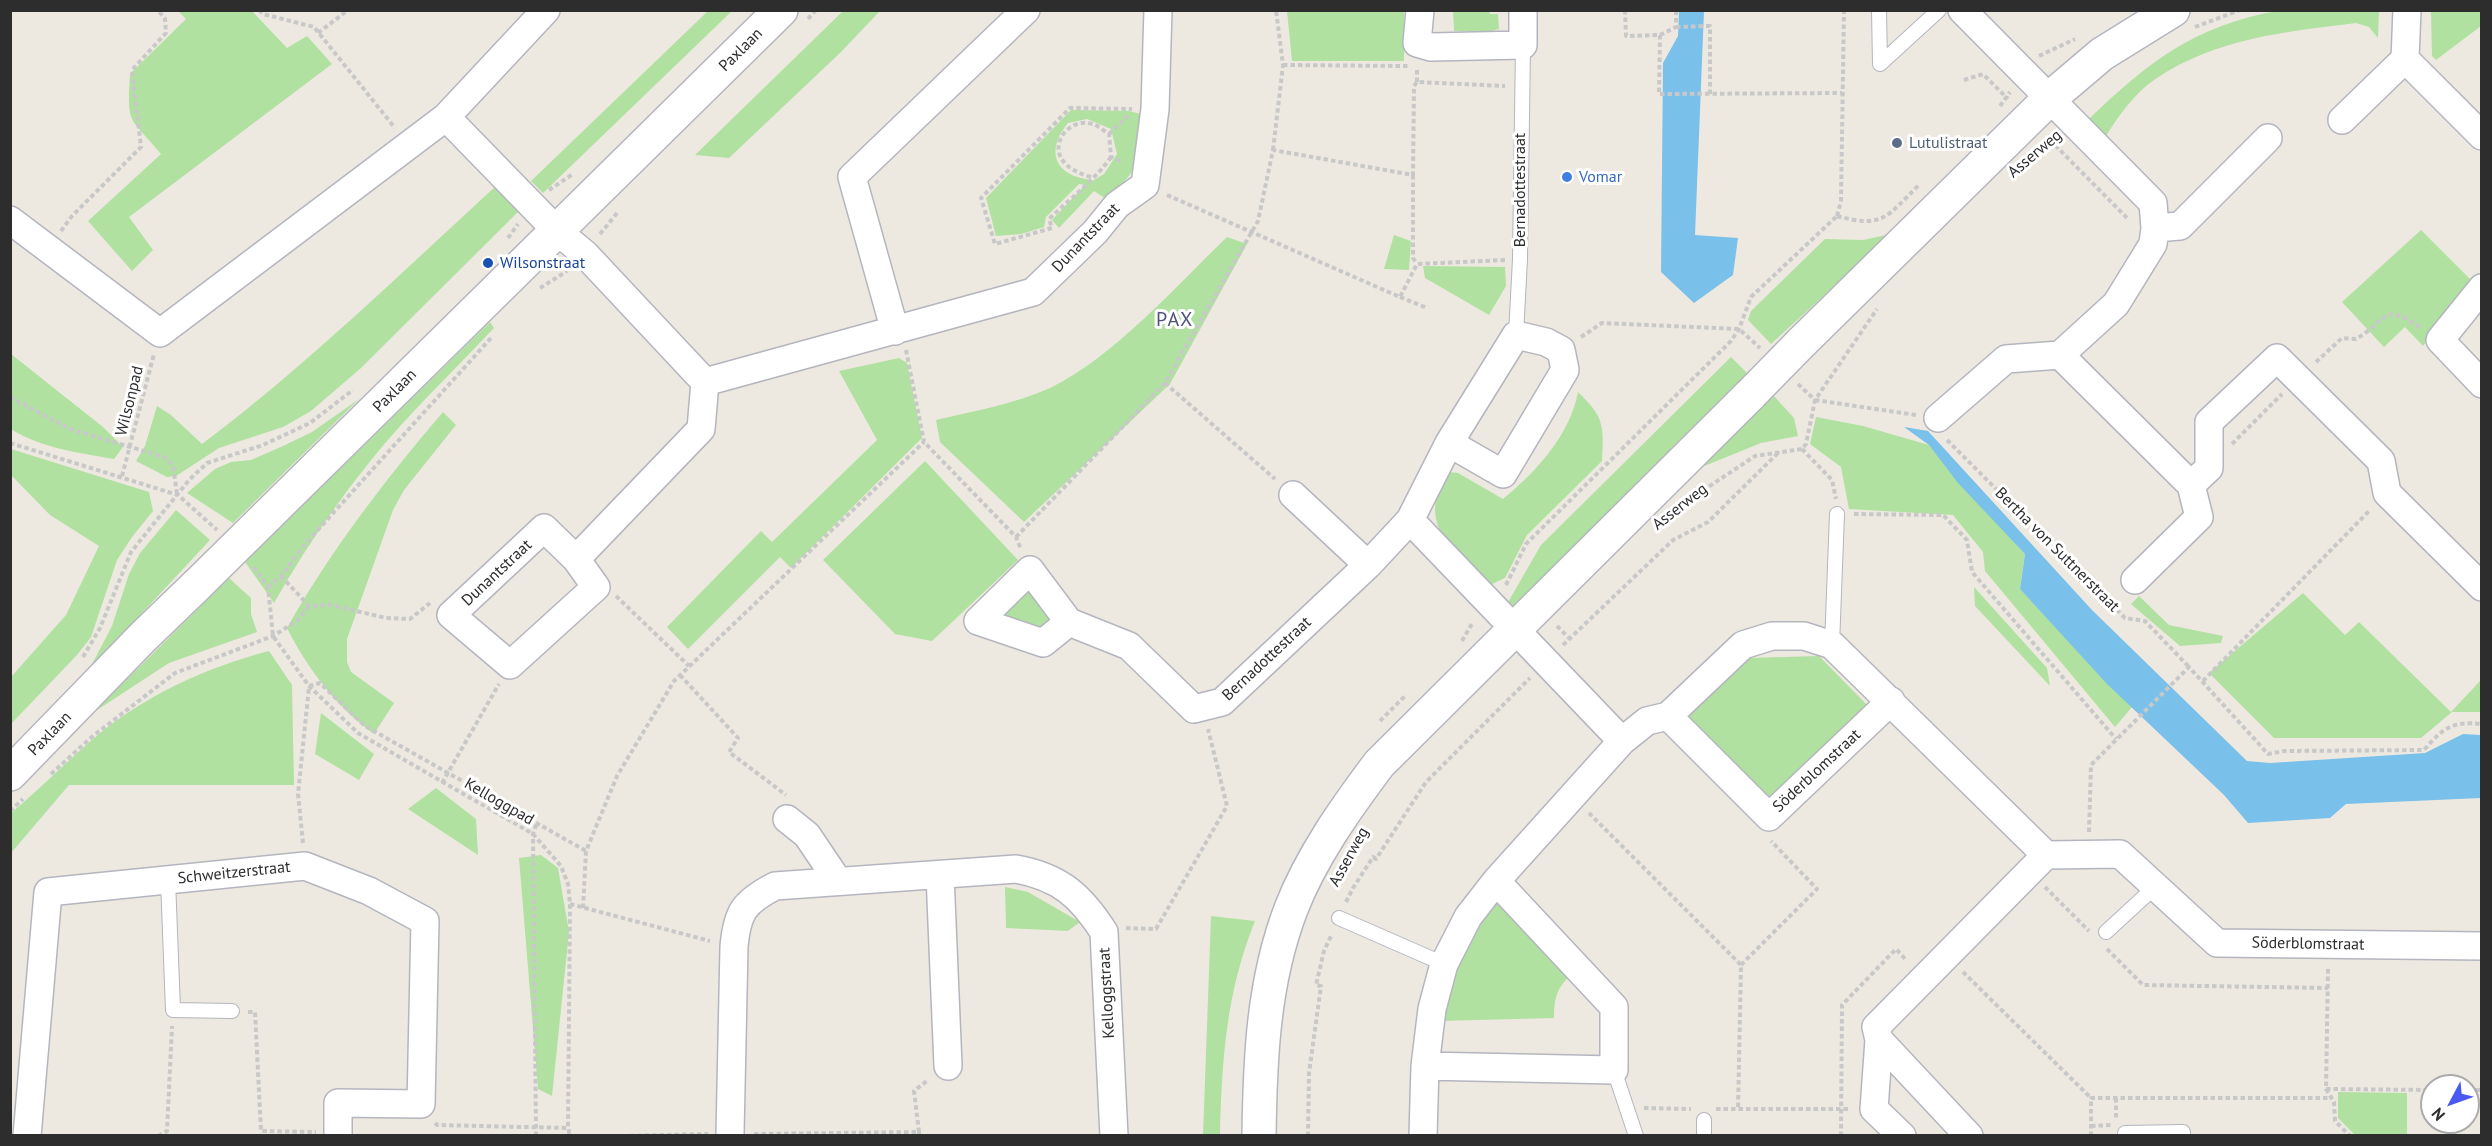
<!DOCTYPE html>
<html>
<head>
<meta charset="utf-8">
<style>
  body { margin:0 }
  #map { position:relative; width:2492px; height:1146px; overflow:hidden; background:#eee9e0; font-family:"PT Sans",sans-serif }
  canvas { display:block }
  .frame { position:absolute; inset:0; border:12px solid #2d2d2d; pointer-events:none }
  .north { position:absolute; left:2420px; top:1074px; width:60px; height:60px; box-sizing:border-box; background:#fff; border:2px solid #ababab; border-radius:50%; rotate:229deg; font-size:16px; font-weight:700; line-height:24px; text-align:center; color:#2d2d2d }
  .north::after { content:''; display:block; margin:auto; width:21px; height:27px; background:#4959f2; clip-path:polygon(50% 0,100% 100%,50% 72%,0 100%) }
</style>
</head>
<body>
<div id="map">
<canvas width="2492" height="1146"></canvas>
<div class="frame"></div>
<div class="north">N</div>
</div>
<script>
const g = document.querySelector('canvas').getContext('2d');
g.lineJoin = 'round';
function paint(path, color) { g.fillStyle = color; g.fill(path, 'evenodd'); }
function strokePath(path, color, width, dash) { g.strokeStyle = color; g.lineWidth = width; g.lineCap = dash ? 'butt' : 'round'; g.setLineDash(dash || []); g.stroke(path); }
function drawText(font, color, halo, rows, align = 'center') {
  g.font = font + ' "PT Sans",sans-serif'; g.lineWidth = 6; g.setLineDash([]); g.textBaseline = 'middle'; g.strokeStyle = halo; g.fillStyle = color; for (const [text, x, y, turn = 0] of rows) {
    g.save(); g.translate(x, y); g.rotate((+turn || 0) * Math.PI / 180); g.textAlign = isNaN(turn) ? turn : align; if (halo) g.strokeText(text, 0, 0); g.fillText(text, 0, 0); g.restore();
  }
}
const green = new Path2D(`
  M709,10L732,11L543,193L531,181Z
  M178,11H252L287,48L307,36L332,64L129,217L153,250L132,271L88,221L161,154C129,115 127,127 130,74L186,19Z
  M843,11H880L841,52L729,158L695,155Z
  M1287,11H1404V61H1292Z
  M1453,11H1489L1490,14H1498L1499,29L1488,32L1454,31Z
  M2277,11H2379L2378,38L2369,27L2356,23C2285,32 2215,38 2154,80C2135,93 2118,116 2106,136L2089,119C2148,62 2194,26 2277,11Z
  M2431,11H2481V26L2436,60L2432,56Z
  M1071,110L1129,111L1141,114C1139,164 1144,164 1106,199L1094,191L1059,228L1052,220L1085,185L1079,184L1046,217L1044,227L1021,234L996,236L986,198ZM1087,119L1111,129L1117,154L1104,174L1089,183L1092,180C1054,176 1045,151 1068,123Z
  M496,186L520,210L361,368L311,411L283,427L219,448L176,476L167,477L136,461L145,446L157,406L171,415L202,444C306,366 400,274 496,186Z
  M2421,230L2473,282L2423,346L2405,327L2384,347L2342,302Z
  M1891,234L1771,344L1748,320L1751,311L1825,239L1863,240Z
  M1394,235L1411,241L1409,270L1384,269Z
  M1227,237L1247,244L1170,384L1024,522L940,442L936,420C973,411 1015,404 1050,388C1114,357 1176,286 1227,237Z
  M1423,266L1505,267L1506,286L1489,315L1425,278Z
  M490,322L494,328C464,360 432,391 402,424C353,478 310,540 274,603L245,562Z
  M11,354L103,427L123,447L114,459C81,453 40,448 11,429Z
  M1731,357L1749,375L1511,609L1507,604L1541,545Z
  M899,358L907,363L922,438L791,568L780,557L688,649L667,627L761,531L772,542L877,440L839,371Z
  M1578,392C1604,417 1604,425 1602,461L1527,535L1505,578L1492,584C1465,559 1426,537 1437,495C1439,484 1441,479 1449,472L1458,473L1503,499C1536,472 1570,435 1578,392Z
  M1773,395L1794,418L1798,436L1761,443L1697,469Z
  M359,399L233,523L187,493L215,469L231,462L251,460L283,446L312,432Z
  M443,412L456,425L404,490L393,510L347,639V662L351,672L394,703L374,734C337,708 307,668 287,628C331,550 385,480 443,412Z
  M1816,417L1863,426L1929,445L2025,554L2020,589L2132,707L2115,727L1985,571L1983,552L1953,515L1849,509L1841,467L1810,444Z
  M11,449L149,492L153,511L132,537L117,560L91,637L77,655L11,724V677L66,615L99,546L50,515L11,475Z
  M925,461L1018,560L932,641L895,634L823,560Z
  M176,510L210,540L89,670L112,626L129,574L140,553Z
  M229,578L251,598V614L257,632L169,663L94,712Z
  M1026,586L1057,617L1038,634L995,615Z
  M1974,587L2047,668L2050,686L1975,606Z
  M2303,593L2345,635L2359,622L2451,712L2481,680V712H2452L2421,738H2274L2209,673Z
  M2139,596L2169,625L2223,636L2221,643L2180,646L2131,604Z
  M269,651L292,685L294,785H69L11,853V813C39,790 65,763 93,739C144,696 204,668 269,651Z
  M1819,656L1874,712L1767,812L1682,720L1746,658Z
  M321,713L374,754L359,780L315,754Z
  M436,788L476,819L478,855L408,809Z
  M541,855L558,868L569,932L552,1096L538,1089L519,858Z
  M1005,887L1028,892L1080,922L1068,931L1006,928Z
  M1496,895L1572,974C1557,987 1554,998 1554,1018L1440,1021L1459,955Z
  M1211,916L1255,921C1226,993 1222,1059 1220,1136L1203,1135Z
  M2338,1092L2407,1093V1135H2355L2338,1118Z`);
const water = new Path2D(`
  M1679,11H1704L1695,235L1738,238L1733,275L1694,303L1661,272L1663,63L1678,36Z
  M1904,427L1928,431L2092,610L2247,761L2270,763L2425,753L2463,734L2481,735V798L2346,804L2330,818L2248,823L2224,795L2107,684L2020,589L2025,554L1958,483L1929,445Z`);
const path = new Path2D(`
  M259,10L263,14L314,27L395,128
  M1625,10L1626,36L1660,35L1659,94L1842,93
  M808,19L816,10
  M1676,27L1710,26V94
  M2195,27L2240,10
  M318,33L348,10
  M1660,35L1676,27V10
  M2039,56L2075,39
  M1283,65L1408,66
  M1964,80L1983,74L2008,99
  M1417,82V68
  M2000,106L2010,92
  M1109,134L1128,116
  M2050,140L2129,220
  M2042,146L2056,137
  M1273,150L1283,65L1276,10
  M1111,157C1095,180 1070,199 1049,219L1052,228L995,244L981,198L1070,108L1132,109
  M1413,175V258L1417,264
  M1091,177C1033,161 1065,115 1092,124C1098,125 1104,131 1109,134L1111,157L1123,162
  M549,190L573,174
  M1167,195L1400,297L1417,264L1505,260
  M1837,216C1884,229 1887,216 1920,184
  M1837,216L1841,201L1844,10
  M61,231L72,216L141,147L132,70L166,33L165,19L158,10
  M600,234L618,212
  M508,238L518,224
  M540,288L567,271
  M1400,297L1427,308
  M1581,337L1602,323L1739,329L1760,348
  M906,350L924,442L1016,537L1021,549
  M2316,362L2342,338L2356,339C2389,320 2381,301 2421,328
  M1165,383L1275,479
  M1798,384L1815,400
  M10,397L70,429L164,457L173,465L177,494
  M1815,400L1916,415
  M1947,440L2125,618L2145,621L2189,667
  M10,443L178,495L217,530
  M2232,444L2282,394
  M1802,449L1832,480L1836,499
  M122,476L154,354
  M1678,507L1755,456L1802,449L1806,444L1815,400L1877,309
  M1854,514L1943,515L1967,540L1972,572L2116,739
  M1016,537L1165,383L1258,221L1273,150L1413,175L1414,86L1417,82L1505,86
  M254,567L268,587L273,636L309,686L358,733L533,834L561,866L568,884L570,904L568,1128L570,1136
  M281,576L309,606L331,605L386,618L410,619L430,603
  M1506,585L1526,544L1731,341L1739,329L1751,297L1837,216
  M268,587L281,576L307,542L491,338
  M616,596L689,666
  M1557,626L1570,639
  M1462,641L1473,622
  M1563,645L1673,540L1708,522L1778,453
  M83,657L100,628L131,552L189,480L207,463L263,445L310,423L353,390
  M680,675L738,738L729,752L786,795
  M2203,681L2370,510
  M309,686L320,683L365,726L586,851
  M1380,721L1405,696
  M51,774L93,736L175,673L273,636L297,621L309,606
  M442,783L499,684
  M10,811L23,799
  M1589,813L1741,965L1738,1110
  M2089,832L2091,765L2189,667L2268,754L2284,751L2424,750C2443,728 2452,721 2482,724
  M303,843L298,794L309,687
  M2045,887L2089,931
  M1346,902L1353,888L1373,857L1376,859L1426,782L1530,678
  M570,904L710,941
  M583,908L586,851L617,776L674,681L924,442
  M1126,928L1156,929L1227,806L1208,729
  M2107,949L2143,985L2328,988
  M1741,965L1817,889L1771,841
  M2328,969L2326,1089L2334,1102L2335,1121L2350,1136
  M1963,972L2091,1098
  M248,1012H255L261,1131L316,1132
  M2326,1089L2432,1090
  M2468,1090H2482
  M2116,1098V1118
  M1644,1108L1691,1109
  M1716,1109H1849
  M435,1123L437,1125L568,1128
  M2091,1126L2111,1125
  M919,1132L914,1091L928,1080
  M754,1134L919,1132V1136
  M158,1136L167,1131L172,1026
  M536,1136L533,834L536,825
  M622,1136L708,1134
  M1308,1136L1309,1073L1321,986L1316,985L1324,951L1332,934
  M1841,1136L1842,1005L1896,949L1907,961
  M2091,1136V1098H2331`);
const service = new Path2D(`
  M1879,10L1880,64L1939,10
  M1516,335L1520,259L1523,45
  M1832,645L1837,514
  M168,880L173,1010L232,1011
  M1339,918L1444,964
  M2106,932L2156,886
  M1614,1070L1636,1136
  M1704,1136V1120
  M2125,1136V1133L2183,1132V1136`);
const minor = new Path2D(`
  M1420,10L1417,43L1431,47L1523,45V10
  M2405,59L2482,136
  M446,117L557,231L585,254L705,382
  M2342,120L2405,59L2407,10
  M10,220L160,333L446,117L546,10
  M2155,228L2180,226L2268,138
  M2482,288L2440,340L2482,384
  M895,331L852,177L1026,10
  M2060,355L2191,485L2199,517L2135,580
  M1938,418L2006,359L2060,355L2116,304L2153,244L2155,228L2153,203L1962,10
  M2191,485L2209,468V422L2277,358L2381,461L2387,493L2482,587
  M1293,495L1368,565
  M1410,520L1622,741
  M544,528L576,559L596,587L510,665L451,615Z
  M576,559L701,429L705,382L1033,292L1095,232L1117,205L1145,185L1155,109L1158,10
  M1069,622L1043,643L978,621L1030,570L1069,622L1129,646L1194,709L1222,702L1368,565L1410,520L1449,443L1516,335L1546,342L1561,350L1565,370L1503,474L1449,443
  M1668,716L1769,817L1891,701
  M787,819L807,835L838,881
  M940,875L948,1066
  M1879,1040L1969,1136
  M1425,1066L1614,1070V1007L1496,881
  M730,1134L734,947C737,912 744,902 775,886L1016,869C1060,877 1081,896 1104,932L1114,1136
  M27,1136L48,892L305,866L369,891L425,921L421,1104L338,1103V1136
  M1423,1136L1425,1066L1432,1009L1444,964L1468,917L1496,881L1622,741L1647,721L1668,716L1743,645L1772,636H1804L1832,645L2046,855
  M1902,1136L1874,1109L1879,1040L1876,1027L2046,855L2120,854L2217,943L2482,946`);
const tertiary = new Path2D(`
  M1801,343L2049,99L2102,54L2173,10
  M266,517L781,10
  M10,774L143,637L198,584
  M1259,1136C1260,1059 1263,982 1291,909C1311,857 1346,808 1379,764L1751,394`);
const tertiaryBridge = new Path2D(`
  M1751,394L1801,343
  M198,584L266,517`);
const markers = [
  [1897,143,6,"#5c6f8a"],
  [1567,177,6,"#3f7fe0"],
  [488,263,6,"#1a4fb4"]
];
const streetNames = [
  ["Paxlaan",741,50,-45],
  ["Asserweg",2035,154,-40],
  ["Bernadottestraat",1520,190,-90],
  ["Dunantstraat",1086,238,-46],
  ["Paxlaan",395,391,-45],
  ["Wilsonpad",130,401,-76],
  ["Asserweg",1680,507,-38],
  ["Bertha von Suttnerstraat",2057,550,45],
  ["Dunantstraat",497,573,-43],
  ["Bernadottestraat",1267,659,-43],
  ["Paxlaan",50,734,-46],
  ["Söderblomstraat",1817,771,-43],
  ["Kelloggpad",499,802,30],
  ["Asserweg",1349,857,-61],
  ["Schweitzerstraat",234,873,-6],
  ["Söderblomstraat",2308,944,1],
  ["Kelloggstraat",1107,993,-93]
];
const serviceNames = [
  ["Lutulistraat",1909,143]
];
const shopNames = [
  ["Vomar",1579,177]
];
const transitNames = [
  ["Wilsonstraat",500,263]
];
const quarterNames = [
  ["PAX",1175,320]
];
paint(green, '#b0e1a0');
paint(water, '#79c1ea');
strokePath(service, '#b4b5bf', 16);
strokePath(minor, '#b4b5bf', 30);
strokePath(tertiary, '#b4b5bf', 36);
strokePath(path, '#c8c8c8', 4, [4.5, 3]);
strokePath(service, '#fff', 14);
strokePath(minor, '#fff', 27);
strokePath(tertiary, '#fff', 33);
strokePath(tertiaryBridge, '#b4b5bf', 36, []);
strokePath(tertiaryBridge, '#fff', 33);
for (const [x, y, r, color] of markers) { const dot = new Path2D(); dot.arc(x, y, r, 0, 2 * Math.PI); g.fillStyle = color; g.fill(dot); strokePath(dot, '#fff', 2); }
drawText('16px', '#2d2d2d', '#fff', streetNames);
drawText('16px', '#4e5e75', '#fff', serviceNames, 'left');
drawText('16px', '#366cbe', '#fff', shopNames, 'left');
drawText('16px', '#164399', '#fff', transitNames, 'left');
g.letterSpacing = '1.5px';
drawText('20px', '#4f537c', '#fff', quarterNames);
g.letterSpacing = '0px';
</script>
</body>
</html>
